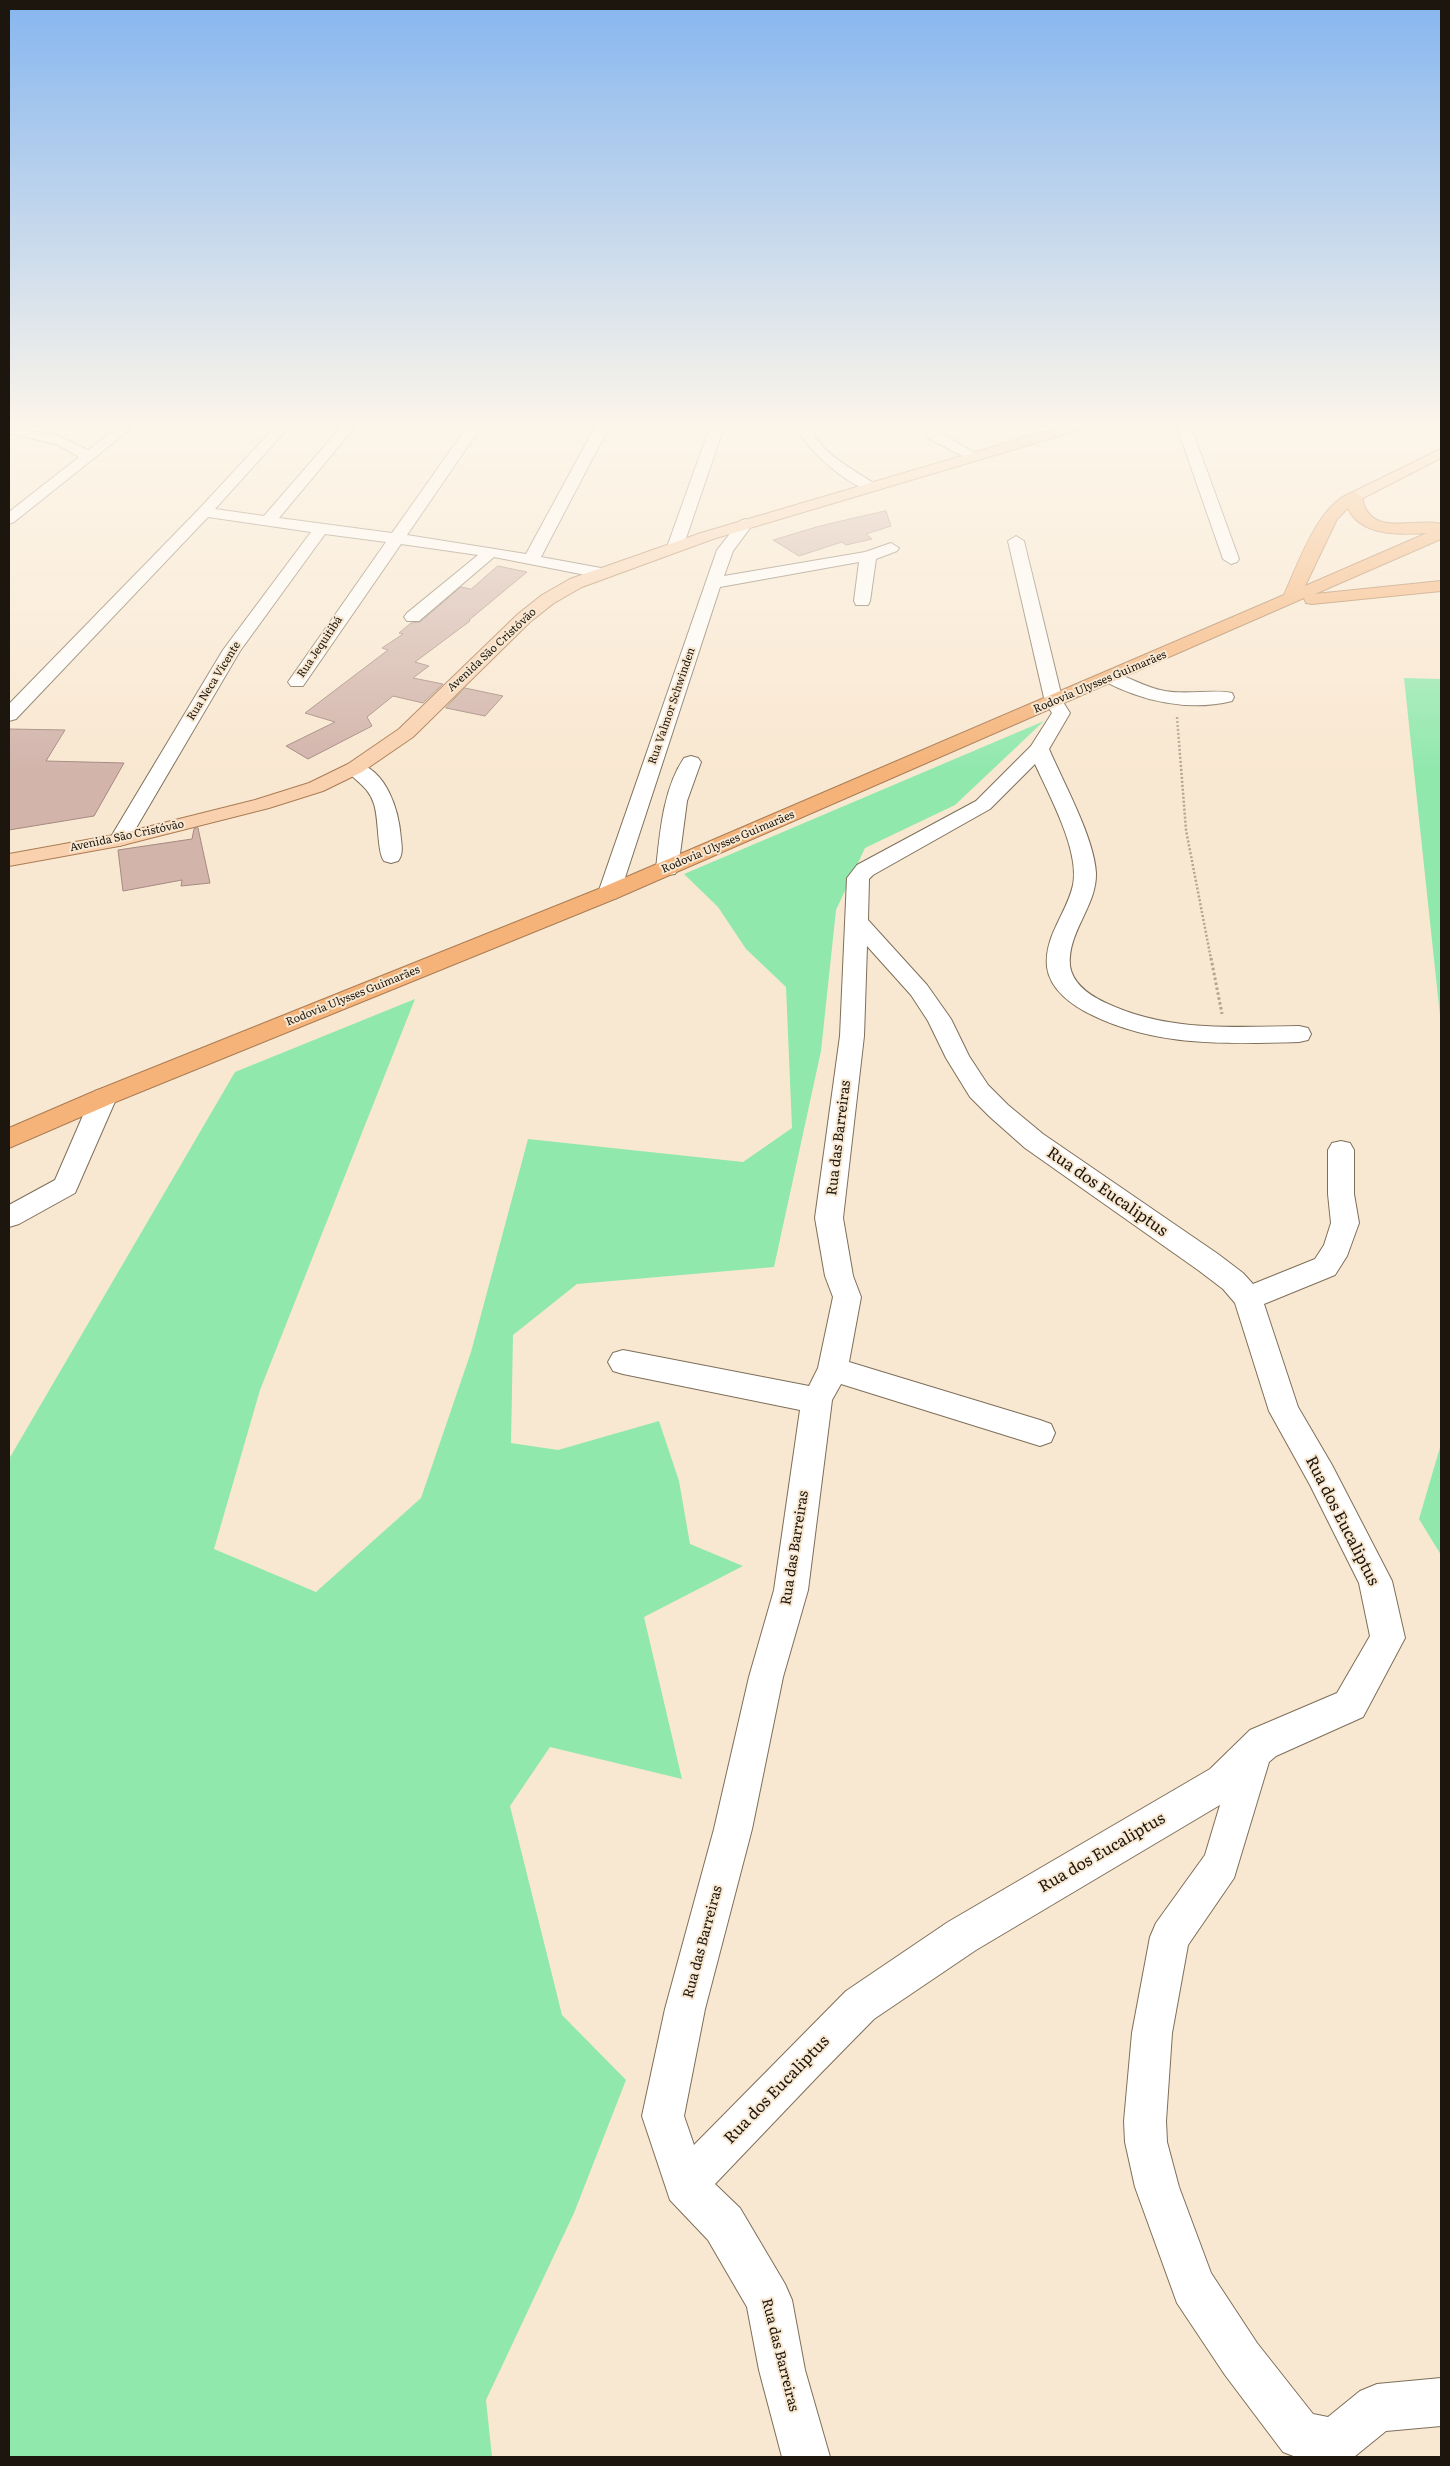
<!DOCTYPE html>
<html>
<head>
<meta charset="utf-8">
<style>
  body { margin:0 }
  #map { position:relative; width:1450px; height:2466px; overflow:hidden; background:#f9e8d1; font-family:Literata,serif }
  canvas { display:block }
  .frame { position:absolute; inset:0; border:10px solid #1c160e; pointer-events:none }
</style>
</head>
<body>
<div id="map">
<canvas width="1450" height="2466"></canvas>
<div class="frame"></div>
</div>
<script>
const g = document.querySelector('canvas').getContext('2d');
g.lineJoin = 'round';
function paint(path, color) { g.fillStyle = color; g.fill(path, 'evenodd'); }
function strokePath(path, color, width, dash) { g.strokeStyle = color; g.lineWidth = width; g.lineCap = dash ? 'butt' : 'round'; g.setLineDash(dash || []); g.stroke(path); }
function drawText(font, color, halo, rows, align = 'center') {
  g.font = font + ' Literata,serif'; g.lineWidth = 4; g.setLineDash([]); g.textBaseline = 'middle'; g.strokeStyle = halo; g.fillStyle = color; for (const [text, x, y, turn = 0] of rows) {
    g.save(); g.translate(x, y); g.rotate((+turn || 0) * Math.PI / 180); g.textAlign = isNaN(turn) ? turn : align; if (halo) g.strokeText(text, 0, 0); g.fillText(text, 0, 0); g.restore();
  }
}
const green = new Path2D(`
  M1404,678L1441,679V1025Z
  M1044,721L955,805L865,848L836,910L821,1051L774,1267L577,1284L513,1335L511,1443L558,1450L659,1421L679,1481L690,1544L743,1566L644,1617L682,1779L550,1747L510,1806L562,2015L626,2080L574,2213L486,2400L492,2457H9V1459L235,1072L415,999L260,1390L214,1549L316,1592L421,1498L471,1352L528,1139L743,1162L792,1128L786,987L746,949L718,907L684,874Z
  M1441,1444V1555L1419,1519Z`);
const building = new Path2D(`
  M886,511L891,526L866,534L872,539L846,545L842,542L799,556L773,540L820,526Z
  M498,566L527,572L469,620L470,621L415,662L429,666L413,678L443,684L423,703L393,696L367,717L372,726L308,759L286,746L335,722L305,713L388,650L382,648L403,634L399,633L411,623L420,622L461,587L471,589Z
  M465,688L503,696L485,716L446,708Z
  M9,729L65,730L46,761L124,763L94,816L9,830Z
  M198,828L210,883L181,886L182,880L123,891L118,850L192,839L194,829Z`);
const pathFar1 = new Path2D(`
  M1177,717L1186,830L1211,959`);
const path = new Path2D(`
  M1211,958L1222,1014`);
const minor = new Path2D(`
  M9,427L56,435L88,450L118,427H133L14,522L9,524V512L79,457L56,444L9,433Z
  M275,427H289L215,509L264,516L341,427H355L279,518L392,533L467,427H481L407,535L526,554L595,427H609L541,557L601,568L607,570L609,573L607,576L601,578L494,557L419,621H407L404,617L407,613L478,555L401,544L303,686H291L288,682L386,542L325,534L240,651L129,840L126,844L119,846L112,844L109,840L223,650L311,532L208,517L16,719L9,721V704L199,509Z
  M710,427H724L683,547L675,552L669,550L667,547Z
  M797,427H811C819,453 853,469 875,484L877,487L875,490C857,495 802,446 797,427Z
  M929,427H943L941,433L980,456L978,459H968L928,438L926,435Z
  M1177,427H1191L1239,559L1237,562L1231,564L1223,559Z
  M745,519L753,524L733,551L724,576L865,552L891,543L899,548L897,551L876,559L870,601L868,605H856L854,601L859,562L720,587L620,893L617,898L609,900L601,898L598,893L717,550L740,521Z
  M1016,536L1024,541L1063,702L1070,713L1049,749C1063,782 1094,837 1096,873C1097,906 1067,932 1070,966C1073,985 1091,996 1106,1003C1167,1032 1233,1027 1299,1026L1308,1028L1311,1034L1308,1040L1299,1042C1228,1044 1157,1047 1092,1015C1073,1006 1050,990 1047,967C1044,936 1067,913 1073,885C1080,851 1049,795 1035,764L990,809L873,875L869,879L868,920L927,985L951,1019L969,1056L988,1085L1008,1105L1043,1134L1218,1254L1243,1273L1253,1284L1315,1259L1324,1245L1331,1223L1328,1194V1150L1332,1143L1341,1141L1350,1143L1354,1150V1194L1359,1223L1347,1256L1335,1275L1264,1304L1298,1407L1332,1465L1392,1581L1405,1638L1363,1717L1276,1756L1269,1762L1234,1878L1188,1945L1172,2033L1166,2121L1167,2142L1179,2187L1211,2273L1257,2343L1313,2414L1328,2417L1360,2391L1377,2384L1441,2378V2426L1386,2431L1354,2457H1296L1283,2452L1225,2375L1177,2303L1135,2187L1125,2142L1124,2121L1132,2033L1150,1937L1156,1923L1205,1855L1220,1805L976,1950L874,2019L820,2074L715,2184L740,2208L785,2284L792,2300L805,2370L830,2457H782L759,2370L747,2307L708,2240L670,2200L642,2116L665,2009L714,1829L749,1677L774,1590L800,1410L623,1374L613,1371L608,1362L613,1353L623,1350L809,1386L818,1368L833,1297L825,1276L815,1218L840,1036L847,878L857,865L976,801L1031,746L1052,713L1045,702L1008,541ZM867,946L911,995L928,1021L946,1058L970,1097L990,1117L1025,1148L1198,1270L1223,1289L1235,1303L1269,1411L1310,1485L1359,1583L1370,1636L1337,1693L1250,1730L1210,1769L948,1922L846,1991L694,2145L684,2116L705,2009L752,1829L783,1677L808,1590L832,1400L841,1384L1040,1446L1051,1442L1055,1433L1051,1424L1040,1420L849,1362L861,1297L853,1276L843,1218L864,1036Z
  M1110,672C1129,676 1145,688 1165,691C1187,695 1214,689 1232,693L1234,697L1232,701C1188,712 1142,701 1104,681L1101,677L1104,673Z
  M691,756L698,758L701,762L687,801L678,869L675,874L667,875L659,874L656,869C660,833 663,789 684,758Z
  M355,762C387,770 399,810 401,839C402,847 403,855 398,861L391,863L384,861C377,852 379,819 374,804C368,785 355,782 345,768L348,764Z
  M104,1088L113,1091L117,1097L75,1193L19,1224L9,1227V1205L55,1180L91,1097L95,1091Z`);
const major = new Path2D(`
  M1060,427H1081L1079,430L713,539L582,587L554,603L530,622L413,737L362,772L323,791L269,808L119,846L9,866V854L119,834L255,800L309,783L348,764L399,729L518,614L542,595L570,579L701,533Z
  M1441,449V458L1359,500L1354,502L1346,497L1349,494Z`);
const highway = new Path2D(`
  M1354,492L1362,497C1369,539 1414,517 1441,524V539L1315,594L1441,581V591L1312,604L1306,603L1304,598L617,898L113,1103L9,1148V1128L95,1091L601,888L1284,595C1298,565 1319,501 1354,492ZM1348,508C1360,536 1400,535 1427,533L1305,586L1337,519Z`);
const farStreetnames = [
  ["Rua Jequitibá",320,647,-56],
  ["Avenida São Cristóvão",492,650,-43],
  ["Rua Neca Vicente",214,681,-58],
  ["Rodovia Ulysses Guimarães",1100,682,-23],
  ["Rua Valmor Schwinden",672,706,-71],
  ["Avenida São Cristóvão",127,836,-12],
  ["Rodovia Ulysses Guimarães",728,842,-23],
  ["Rodovia Ulysses Guimarães",353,996,-22]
];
const streetNames = [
  ["Rua das Barreiras",839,1138,-83],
  ["Rua das Barreiras",795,1548,-81],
  ["Rua das Barreiras",703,1942,-75],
  ["Rua das Barreiras",780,2355,76]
];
const nearStreetnames = [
  ["Rua dos Eucaliptus",1107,1192,35],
  ["Rua dos Eucaliptus",1342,1521,63],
  ["Rua dos Eucaliptus",1102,1853,-30],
  ["Rua dos Eucaliptus",777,2090,-46]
];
paint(green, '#90e8ad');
paint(building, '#d2b4ab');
strokePath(building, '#a48980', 1);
strokePath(minor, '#7e6f5a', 2);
strokePath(major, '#a97c54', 2);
strokePath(highway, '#a97c54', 2);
strokePath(pathFar1, '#b2a492', 2.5, [2, 2]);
strokePath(path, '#b2a492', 3, [2.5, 2.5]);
paint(minor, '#fff');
paint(major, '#f9d1af');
paint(highway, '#f5b379');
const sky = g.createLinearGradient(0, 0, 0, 772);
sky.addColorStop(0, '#86b6ef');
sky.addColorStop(0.55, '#fcf5ea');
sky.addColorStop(1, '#fcf5ea00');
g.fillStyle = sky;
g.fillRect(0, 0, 1450, 772);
drawText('11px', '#1c160e', '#f9e8d1', farStreetnames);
drawText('14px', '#1c160e', '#f9e8d1', streetNames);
drawText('16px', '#1c160e', '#f9e8d1', nearStreetnames);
</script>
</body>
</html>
